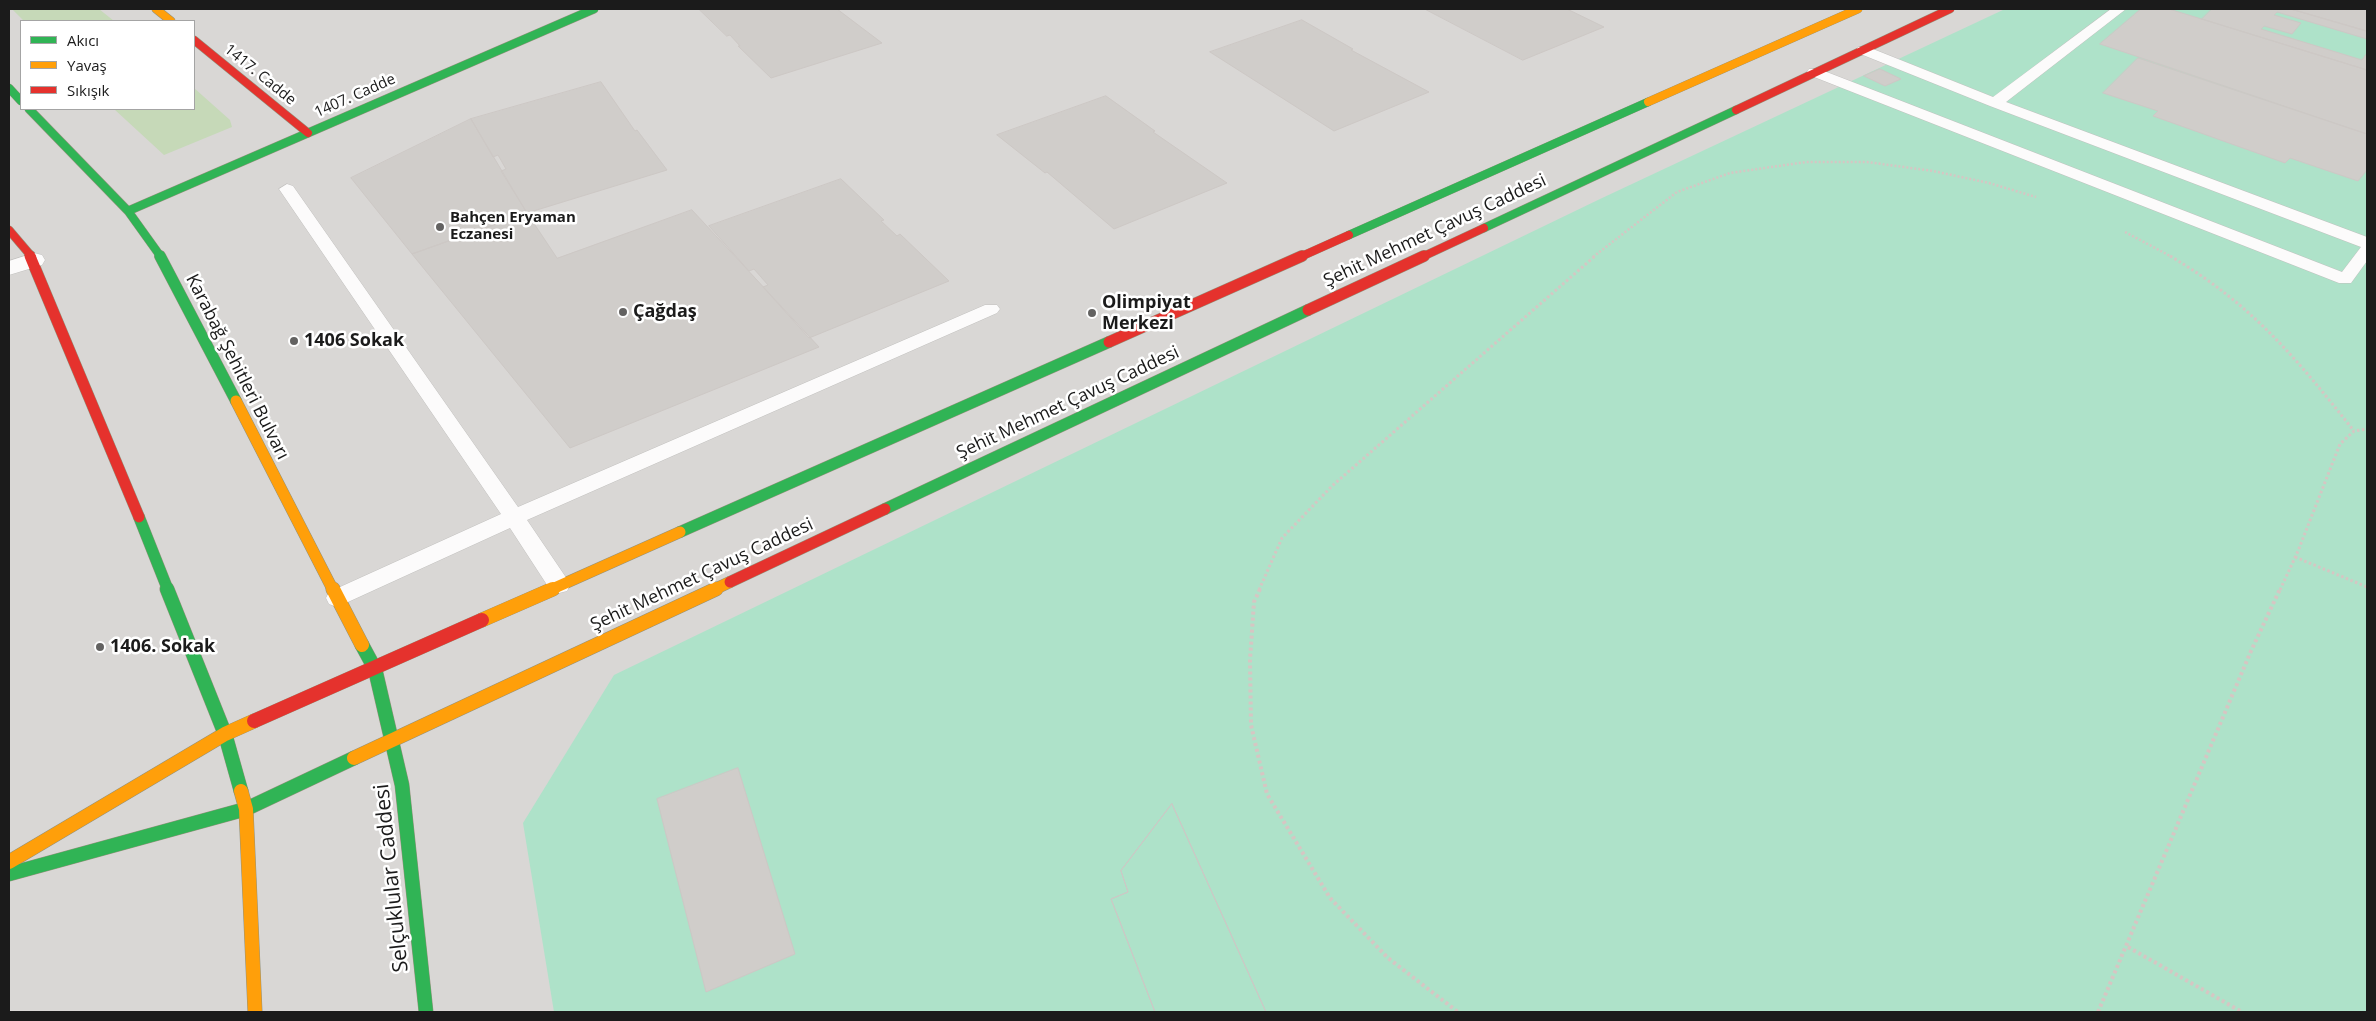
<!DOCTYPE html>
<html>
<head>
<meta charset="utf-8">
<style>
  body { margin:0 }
  #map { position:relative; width:2376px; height:1021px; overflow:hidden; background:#eae7e3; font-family:"Open Sans",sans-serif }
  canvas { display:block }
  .frame { position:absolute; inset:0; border:10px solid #1b1b1b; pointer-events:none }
  .legend { position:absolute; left:20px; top:20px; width:175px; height:90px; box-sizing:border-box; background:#fff; border:1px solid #a4a4a4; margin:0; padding:6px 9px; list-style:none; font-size:15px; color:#1b1b1b }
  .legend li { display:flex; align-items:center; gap:10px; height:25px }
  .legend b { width:25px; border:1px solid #a4a4a4 }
</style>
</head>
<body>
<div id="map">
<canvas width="2376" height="1021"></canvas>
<div class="frame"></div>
<ul class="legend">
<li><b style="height:6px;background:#30b455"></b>Akıcı</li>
<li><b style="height:6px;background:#ff9f0a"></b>Yavaş</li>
<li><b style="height:6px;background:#e5322d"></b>Sıkışık</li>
</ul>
</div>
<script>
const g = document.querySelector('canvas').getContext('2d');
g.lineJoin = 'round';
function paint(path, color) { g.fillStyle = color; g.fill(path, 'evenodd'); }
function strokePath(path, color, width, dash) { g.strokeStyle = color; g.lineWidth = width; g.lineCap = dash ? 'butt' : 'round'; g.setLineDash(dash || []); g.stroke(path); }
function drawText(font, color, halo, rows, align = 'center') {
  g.font = font + ' "Open Sans",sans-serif'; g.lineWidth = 5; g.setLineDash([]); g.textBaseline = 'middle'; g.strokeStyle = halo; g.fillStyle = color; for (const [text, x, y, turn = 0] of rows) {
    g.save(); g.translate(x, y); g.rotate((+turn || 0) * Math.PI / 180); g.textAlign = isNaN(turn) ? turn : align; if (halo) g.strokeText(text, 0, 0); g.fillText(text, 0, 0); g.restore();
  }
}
const residential = new Path2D(`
  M9,9H2367V1012H9ZM21,21H194V109H21Z`);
const forest = new Path2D(`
  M12,9H99L114,21H24Z
  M194,88L230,120L232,127L164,155L114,109H194Z`);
const pitch = new Path2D(`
  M2005,9H2367V1012H554L523,823L614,675L1600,199Z`);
const building = new Path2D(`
  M699,9H837L882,43L771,78L738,46H740L730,35L727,36Z
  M1425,9H1567L1604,27L1523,60Z
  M2141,9H2169L2367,70V134L2100,44Z
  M2212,9H2291L2367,31V39L2277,12L2274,15L2301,23L2292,34L2264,26L2261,29L2362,60L2367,53V70L2202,19Z
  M2291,9H2367V31Z
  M1302,20L1353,49L1351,50L1429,92L1334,131L1210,52Z
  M2138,58L2367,134V170L2358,181L2290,158L2285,163L2153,116L2158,111L2103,93Z
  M1880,69L1901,79L1885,86L1864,76Z
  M601,82L635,131L637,130L667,170L527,213L501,171L506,169L498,155L493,157L471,119Z
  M1106,96L1155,131L1153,132L1227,183L1114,229L1047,172L1045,173L997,135Z
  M471,119L527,213L412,254L351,178Z
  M841,179L884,220L881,221L897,236L900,234L949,281L809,338L763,287L768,285L754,269L749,271L709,226Z
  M692,210L819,347L570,448L412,254L527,213L557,258Z
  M738,768L795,954L706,992L657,799Z
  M1172,804L1266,1012H1155L1111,899L1128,892L1121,871Z
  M1172,804L1266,1012H1155L1111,899L1128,892L1121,871Z`);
const pathFar2 = new Path2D(`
  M2125,232L2172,257
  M1593,257L1677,192L1730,173L1806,162H1867L1933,171L1989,183L2036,197`);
const pathFar1 = new Path2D(`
  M2170,256C2252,304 2296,358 2354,431
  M2295,557L2367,587
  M1259,590L1282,538L1332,486L1595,256
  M2280,590L2298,551L2340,444L2354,431L2367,429`);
const path = new Path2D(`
  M1260,589L1254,602L1250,660L1251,725L1267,794L1330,898L1388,958L1458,1012
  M2128,947L2242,1012
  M2098,1012L2251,651L2280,589`);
const lane = new Path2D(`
  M2111,9H2126L2006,102L2367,237V261L2351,283H2339L1809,75L1807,72L1809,69H1819L2342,272L2361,247L1990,106L1858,53L1856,50L1858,47H1868L1993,97Z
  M287,184L293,186L518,507L985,305H997L1000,309L997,313L527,520L567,579L570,585L567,591L559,593L551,591L510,528L337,607L329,604L326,598L329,592L501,514L279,189Z`);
const street = new Path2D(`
  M34,253L42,255L45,260L42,265L9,275V261Z`);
const fastFar2 = new Path2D(`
  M9,88L21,101
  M29,109L128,211L161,257
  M128,211L594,9
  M1484,228L1736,110
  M1349,235L1648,102`);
const fastFar1 = new Path2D(`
  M160,256L236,401
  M885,509L1308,310
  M139,517L168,590
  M680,532L1109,342`);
const fast = new Path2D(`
  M167,589L225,734L241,791
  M362,645L375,669L402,785L426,1012
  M9,874L246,809L354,758`);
const slowFar2 = new Path2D(`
  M156,9L171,21
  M1648,102L1858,9`);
const slowFar1 = new Path2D(`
  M236,401L333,590
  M550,590L680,532
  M713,590L730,582`);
const slow = new Path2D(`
  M333,589L362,645
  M482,620L553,589
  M354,758L716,589
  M241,791L246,809L255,1012
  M9,862L225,734L254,721`);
const jamFar2 = new Path2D(`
  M194,40L308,133
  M1736,110L1950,9
  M9,230L32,257
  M1300,257L1349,235
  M1422,257L1484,228`);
const jamFar1 = new Path2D(`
  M30,256L139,517
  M1308,310L1424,256
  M1109,342L1302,256
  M730,582L885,509`);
const jam = new Path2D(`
  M254,721L482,620`);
const markers = [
  [440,227,5,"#636261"],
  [623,312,5,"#636261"],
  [1092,313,5,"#636261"],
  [294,341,5,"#636261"],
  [100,647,5,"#636261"]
];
const farStreetnames = [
  ["1417. Cadde",260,75,39],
  ["1407. Cadde",355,96,-24]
];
const farPoinames = [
  ["Bahçen Eryaman",450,218],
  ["Eczanesi",450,235]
];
const streetNames = [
  ["Şehit Mehmet Çavuş Caddesi",1435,231,-25],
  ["Karabağ Şehitleri Bulvarı",237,367,63],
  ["Şehit Mehmet Çavuş Caddesi",1068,403,-25],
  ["Şehit Mehmet Çavuş Caddesi",702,575,-25]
];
const poiNames = [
  ["Olimpiyat",1102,303],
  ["Merkezi",1102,324],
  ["Çağdaş",633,312],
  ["1406 Sokak",304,341],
  ["1406. Sokak",110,647]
];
const nearStreetnames = [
  ["Selçuklular Caddesi",392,878,-96]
];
paint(residential, '#d9d7d5');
paint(forest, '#c6d9b8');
paint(pitch, '#aee2c9');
paint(building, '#d0cdca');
strokePath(building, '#cdc8c5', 1);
strokePath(lane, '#c2c1bf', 1);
strokePath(street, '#c2c1bf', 1);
strokePath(fastFar2, '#93927c', 9);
strokePath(fastFar1, '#93927c', 12);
strokePath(fast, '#93927c', 15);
strokePath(slowFar2, '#93927c', 9);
strokePath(slowFar1, '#93927c', 12);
strokePath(slow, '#93927c', 15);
strokePath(jamFar2, '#93927c', 9);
strokePath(jamFar1, '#93927c', 12);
strokePath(jam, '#93927c', 15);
strokePath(pathFar2, '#d6c6c3', 2.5, [2, 2]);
strokePath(pathFar1, '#d6c6c3', 3, [2.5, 2.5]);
strokePath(path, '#d6c6c3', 4, [3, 3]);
paint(lane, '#fcfbfb');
paint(street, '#fcfbfb');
strokePath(fastFar2, '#30b455', 8);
strokePath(fastFar1, '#30b455', 11);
strokePath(fast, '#30b455', 14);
strokePath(slowFar2, '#ff9f0a', 8);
strokePath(slowFar1, '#ff9f0a', 11);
strokePath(slow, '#ff9f0a', 14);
strokePath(jamFar2, '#e5322d', 8);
strokePath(jamFar1, '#e5322d', 11);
strokePath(jam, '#e5322d', 14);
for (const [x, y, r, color] of markers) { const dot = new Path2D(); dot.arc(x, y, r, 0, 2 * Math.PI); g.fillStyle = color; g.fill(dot); strokePath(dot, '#fff', 2); }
drawText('15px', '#1b1b1b', '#fff', farStreetnames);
drawText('bold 15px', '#1b1b1b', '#fff', farPoinames, 'left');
drawText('18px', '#1b1b1b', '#fff', streetNames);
drawText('bold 18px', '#1b1b1b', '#fff', poiNames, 'left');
drawText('21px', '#1b1b1b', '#fff', nearStreetnames);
</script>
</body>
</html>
